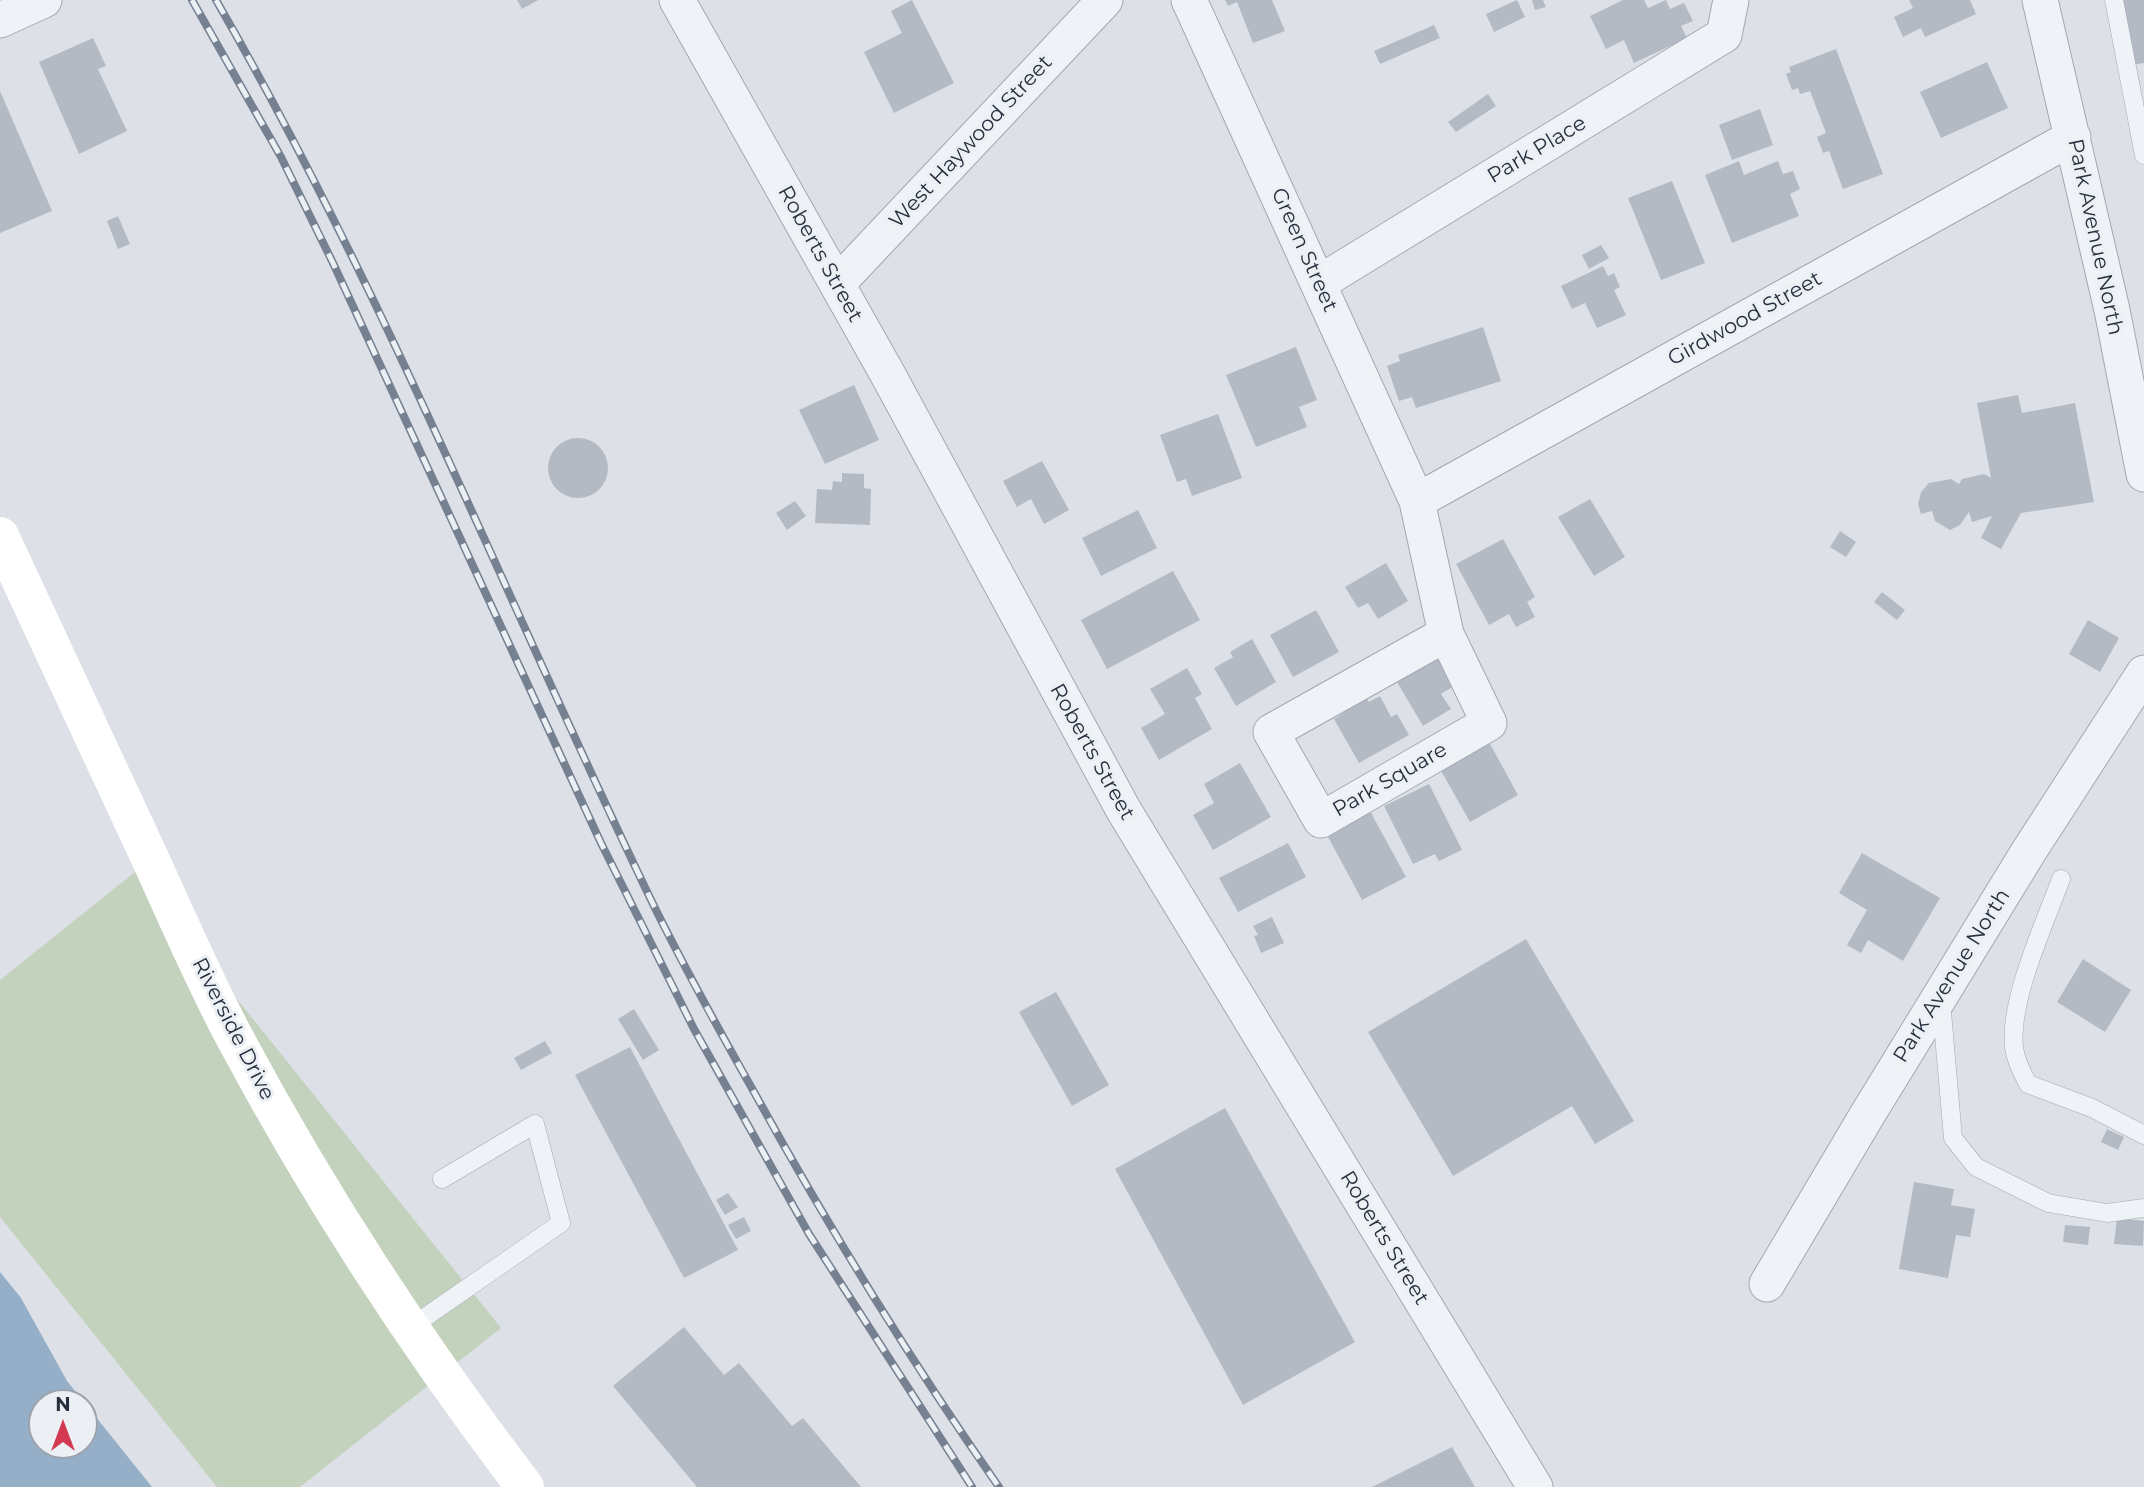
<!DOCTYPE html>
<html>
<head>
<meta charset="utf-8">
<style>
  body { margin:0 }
  #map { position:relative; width:2144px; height:1487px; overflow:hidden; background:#dde1e7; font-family:Montserrat,sans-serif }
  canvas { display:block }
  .north { position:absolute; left:28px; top:1389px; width:70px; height:70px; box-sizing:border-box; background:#ecf0f5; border:2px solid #9da3ac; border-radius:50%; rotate:0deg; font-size:19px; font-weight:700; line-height:28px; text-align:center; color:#262f3e }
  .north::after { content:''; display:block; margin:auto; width:24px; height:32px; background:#d33a52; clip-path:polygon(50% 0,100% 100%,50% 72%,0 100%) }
</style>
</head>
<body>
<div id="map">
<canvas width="2144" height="1487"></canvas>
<div class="north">N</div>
</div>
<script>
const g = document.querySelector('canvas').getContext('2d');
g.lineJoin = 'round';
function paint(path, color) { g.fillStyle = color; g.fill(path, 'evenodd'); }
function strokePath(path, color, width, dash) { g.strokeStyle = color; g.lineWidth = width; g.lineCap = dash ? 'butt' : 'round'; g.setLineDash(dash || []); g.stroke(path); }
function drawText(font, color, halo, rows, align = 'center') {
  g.font = font + ' Montserrat,sans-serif'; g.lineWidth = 6; g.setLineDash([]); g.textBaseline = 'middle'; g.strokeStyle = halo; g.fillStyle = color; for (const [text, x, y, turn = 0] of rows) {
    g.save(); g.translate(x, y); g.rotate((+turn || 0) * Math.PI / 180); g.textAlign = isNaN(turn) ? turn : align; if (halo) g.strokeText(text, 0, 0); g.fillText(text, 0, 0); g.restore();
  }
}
const green = new Path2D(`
  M135,872L501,1328L300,1487H217L0,1217V980Z`);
const water = new Path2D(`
  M0,1272L21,1298L67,1381L152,1487H0ZM42,1403H84V1445H42Z`);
const building = new Path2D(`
  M517,0H538L522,9Z
  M912,0L954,83L894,113L864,52L902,33L891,11Z
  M1225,0H1272L1285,31L1253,43L1237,2L1228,6Z
  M1517,0L1525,17L1494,32L1486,14Z
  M1532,0H1543L1546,7L1535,10Z
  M1623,0H1644L1648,8L1666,0L1670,9L1684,3L1693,21L1681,26L1687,38L1634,63L1624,40L1606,49L1590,16Z
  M1909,0H1970L1976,14L1925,37L1921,28L1903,37L1894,17L1913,8Z
  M2118,0H2144V63L2131,65Z
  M1434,25L1440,38L1380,64L1374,51Z
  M93,38L106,66L98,69L127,131L79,154L39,62Z
  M1836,49L1883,174L1843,189L1829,151L1823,153L1817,137L1826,133L1810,91L1800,94L1798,88L1792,90L1786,74L1791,72L1789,67Z
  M1987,62L2008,108L1941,138L1920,92Z
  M0,91L52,211L0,233Z
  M1488,94L1496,106L1456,132L1448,122Z
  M1760,109L1773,145L1732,160L1719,125Z
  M1739,161L1744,175L1778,161L1783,174L1793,171L1800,189L1790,194L1799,216L1732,243L1705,175Z
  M1672,181L1705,263L1661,280L1628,198Z
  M118,216L130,244L118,249L107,221Z
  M1601,245L1609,258L1589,269L1582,255Z
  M1603,266L1608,276L1614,273L1620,287L1614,290L1626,315L1597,328L1585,303L1572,309L1561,286Z
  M1483,327L1501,381L1416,408L1412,397L1399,401L1387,366L1400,361L1398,355Z
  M1296,347L1317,400L1299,407L1307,427L1256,447L1226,375Z
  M854,385L879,440L825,464L799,410Z
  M2018,395L2022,413L2075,403L2094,502L2021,513L2001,549L1981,538L1992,516L1972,522L1969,512L1960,525L1950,530L1935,521L1932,511L1921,514L1918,504L1921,492L1929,483L1951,479L1959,484L1962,479L1984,474L1991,478L1977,403Z
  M1218,414L1242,478L1192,496L1186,479L1177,482L1160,435Z
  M548 468a30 30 0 1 1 60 0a30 30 0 1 1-60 0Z
  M1042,461L1069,510L1044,524L1031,499L1017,507L1003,481Z
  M842,473L864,474V488L871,489L870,525L815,523L817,489L832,490L833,481L842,482Z
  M1590,499L1625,557L1594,576L1558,517Z
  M795,501L806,516L787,530L776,513Z
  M1138,510L1157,548L1101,576L1082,538Z
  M1840,531L1856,542L1846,557L1830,547Z
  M1503,539L1535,597L1527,602L1535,617L1516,627L1509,614L1489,625L1456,564Z
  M1386,563L1408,601L1378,619L1368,603L1358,608L1345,587Z
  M1173,571L1200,620L1107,669L1081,620Z
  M1882,592L1905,610L1897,620L1874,602Z
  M1316,610L1339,652L1293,677L1270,635Z
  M2088,620L2119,638L2100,672L2069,654Z
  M1252,639L1276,682L1236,706L1214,668L1233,657L1230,652Z
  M1440,656L1457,684L1441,694L1451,709L1423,726L1397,682Z
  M1187,668L1202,694L1195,698L1212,729L1159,760L1141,728L1165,714L1150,689Z
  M1364,694L1369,702L1380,696L1391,717L1397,714L1409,735L1359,763L1334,719L1345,712L1342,706Z
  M1489,742L1518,795L1470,822L1440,769Z
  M1240,763L1271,817L1213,850L1193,815L1214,803L1204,784Z
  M1429,784L1462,850L1439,861L1435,854L1413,864L1384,806Z
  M1370,811L1406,877L1362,900L1327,835Z
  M1288,843L1306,877L1238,912L1219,878Z
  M1862,853L1940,898L1903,961L1868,940L1861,953L1847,945L1867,910L1839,893Z
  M1272,917L1284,943L1261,953L1254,936L1258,935L1253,926Z
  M1526,939L1634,1121L1595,1144L1572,1106L1453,1176L1368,1032Z
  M2083,959L2131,990L2105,1032L2057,1002Z
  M1056,992L1109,1085L1072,1106L1019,1012Z
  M634,1009L659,1050L643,1060L618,1019Z
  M545,1041L552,1053L521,1070L514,1058Z
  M630,1047L738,1250L684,1278L575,1075Z
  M1225,1108L1355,1342L1243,1405L1115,1169Z
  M2107,1129L2124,1137L2118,1150L2101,1142Z
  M1914,1182L1954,1189L1951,1205L1975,1209L1970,1237L1956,1235L1948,1278L1899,1269Z
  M728,1193L738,1207L725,1215L716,1200Z
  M744,1217L751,1231L736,1239L728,1225Z
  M2117,1218L2144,1221L2143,1246L2114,1244Z
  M2065,1225L2090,1227L2088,1245L2063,1242Z
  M684,1327L724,1375L739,1363L792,1426L803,1418L861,1487H697L613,1386Z
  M1452,1447L1475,1487H1372Z`);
const service = new Path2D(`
  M2114,0L2144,155
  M2061,879C2044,925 2009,1000 2014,1048C2016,1061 2022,1073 2028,1084L2092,1108L2144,1135
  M1941,1001L1953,1138L1976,1167L2048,1203L2107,1213L2144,1208
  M411,1327L561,1223L535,1124L442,1179`);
const minor = new Path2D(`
  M677,0L887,373L1123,809L1535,1487
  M1189,0L1417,501L1446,634L1489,723L1321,820L1271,732L1446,634
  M2040,0L2112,310L2144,474
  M0,20L44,0
  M1319,283L1724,35L1731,0
  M837,284L1105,0
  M1417,501L2073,137
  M1767,1284L1866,1117L2029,851L2144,673`);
const secondary = new Path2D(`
  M0,536C49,642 98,748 148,854C177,917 204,981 237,1042C320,1197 418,1347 525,1487`);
const rail = new Path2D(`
  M192,0L281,157L333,263L601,843L694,1029L809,1234L972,1487
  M216,0C384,291 508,604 654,906C685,969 719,1030 754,1092C829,1228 910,1360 999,1487`);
const streetNames = [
  ["West Haywood Street",971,142,-47],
  ["Park Place",1537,150,-31],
  ["Park Avenue North",2095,237,78],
  ["Green Street",1304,250,66],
  ["Roberts Street",820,254,61],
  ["Girdwood Street",1745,319,-29],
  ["Roberts Street",1092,752,61],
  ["Park Square",1390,780,-30],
  ["Park Avenue North",1952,976,-58],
  ["Riverside Drive",233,1029,63],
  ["Roberts Street",1384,1238,59]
];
paint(green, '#c3d2bd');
paint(water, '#95afc9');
paint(building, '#b4bac4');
strokePath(service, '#a2a8b1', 19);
strokePath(minor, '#a2a8b1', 37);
strokePath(service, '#eff2f6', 18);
strokePath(minor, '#eff2f6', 35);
strokePath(secondary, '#fff', 38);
strokePath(rail, '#758091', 8);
strokePath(rail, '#ecf0f5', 5, [16]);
drawText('21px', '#262f3e', '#ecf0f5', streetNames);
</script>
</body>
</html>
